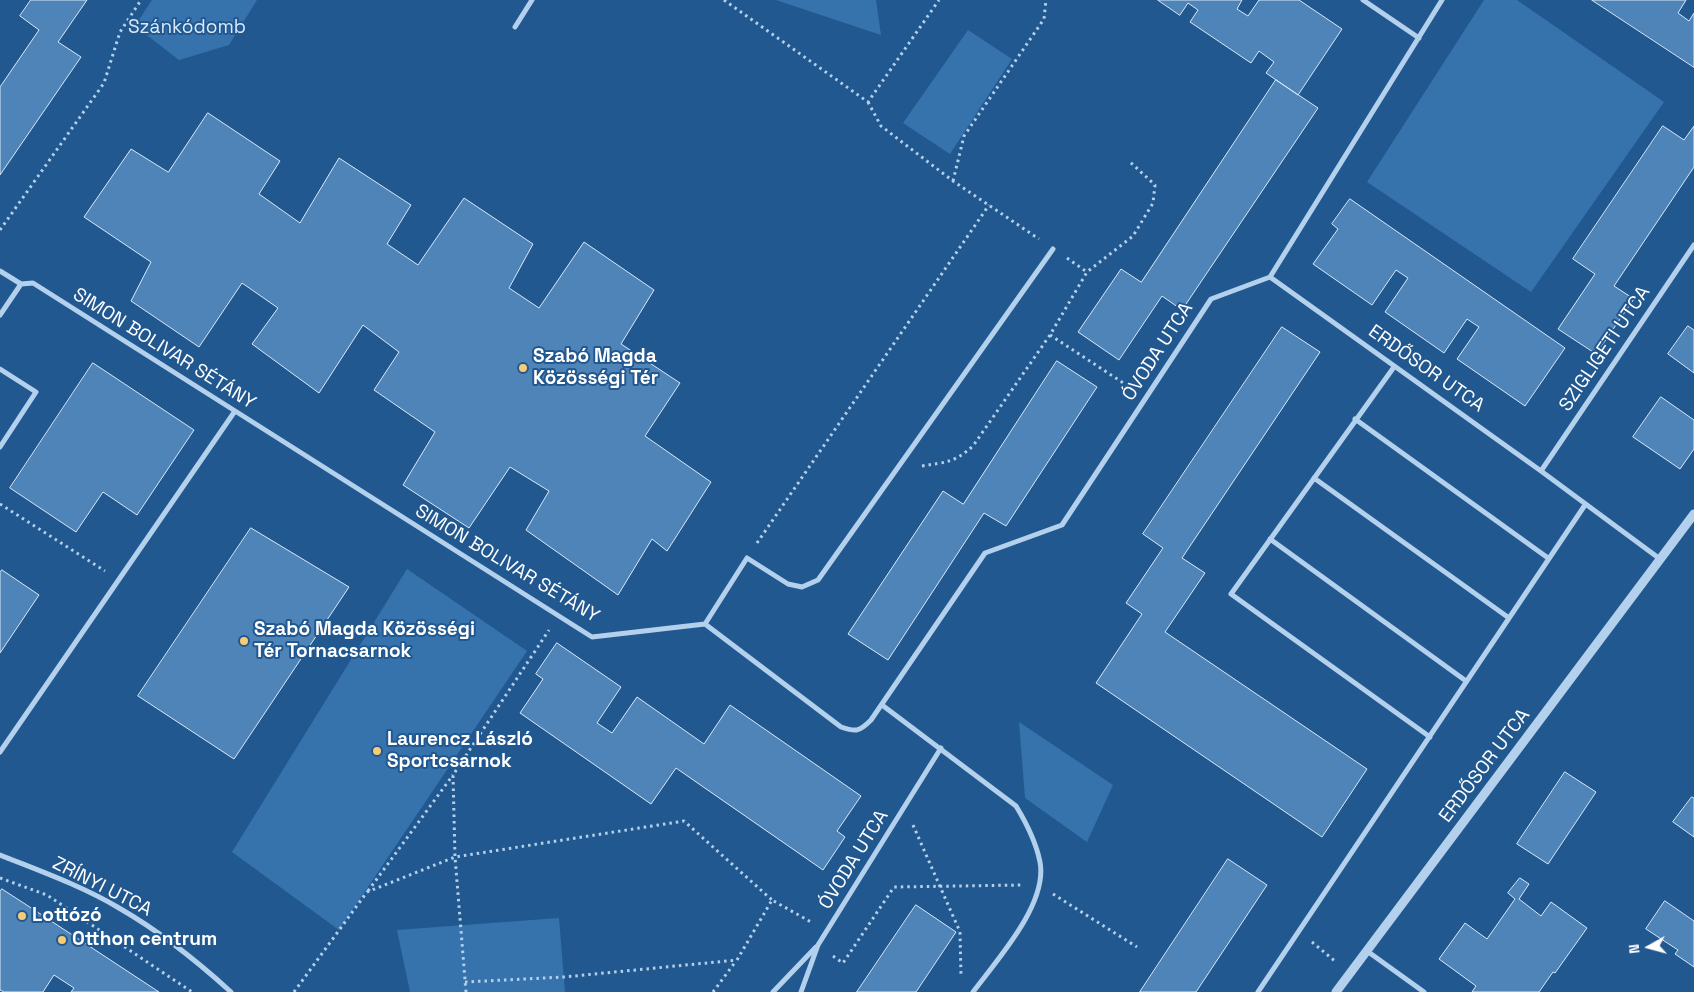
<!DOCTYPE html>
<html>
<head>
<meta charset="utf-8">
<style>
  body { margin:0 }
  #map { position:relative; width:1694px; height:992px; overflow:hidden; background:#225890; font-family:"Space Grotesk",sans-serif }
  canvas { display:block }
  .north { position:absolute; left:1624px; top:922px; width:50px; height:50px; -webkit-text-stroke:4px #225890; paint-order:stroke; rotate:263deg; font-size:14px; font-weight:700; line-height:20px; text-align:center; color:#fff }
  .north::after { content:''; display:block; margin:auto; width:18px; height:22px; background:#fff; clip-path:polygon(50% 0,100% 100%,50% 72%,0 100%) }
</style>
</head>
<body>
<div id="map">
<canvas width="1694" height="992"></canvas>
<div class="north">N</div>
</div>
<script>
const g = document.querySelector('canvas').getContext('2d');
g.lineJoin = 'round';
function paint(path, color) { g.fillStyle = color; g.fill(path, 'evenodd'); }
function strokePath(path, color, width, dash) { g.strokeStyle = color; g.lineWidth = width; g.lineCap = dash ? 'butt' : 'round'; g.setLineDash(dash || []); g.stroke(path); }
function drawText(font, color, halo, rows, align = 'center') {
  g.font = font + ' "Space Grotesk",sans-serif'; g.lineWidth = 4; g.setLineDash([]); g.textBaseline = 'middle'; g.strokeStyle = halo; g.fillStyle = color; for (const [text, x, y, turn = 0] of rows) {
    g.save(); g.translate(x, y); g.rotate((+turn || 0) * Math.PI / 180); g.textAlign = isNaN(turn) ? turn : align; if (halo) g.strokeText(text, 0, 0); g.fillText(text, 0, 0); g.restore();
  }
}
const green = new Path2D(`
  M152,0H257L229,45L179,60L135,26Z
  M776,0H876L881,35Z
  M1484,0H1517L1664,102L1531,292L1367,182Z
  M968,30L1012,59L950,154L903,123Z
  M407,569L527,651L339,930L232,852Z
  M1019,722L1113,785L1087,842L1025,798Z
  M559,918L565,992H410L397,930Z`);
const building = new Path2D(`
  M31,0H87L58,42L81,57L0,175V87L39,30L20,16Z
  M1158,0H1242L1237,9L1248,16L1259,0H1299L1342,29L1298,95L1266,73L1274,62L1259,51L1251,63L1190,22L1198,10L1188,3L1180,15Z
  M1592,0H1686L1678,13L1689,21L1694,13V67Z
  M1276,80L1318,108L1182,310L1162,296L1119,360L1078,332L1121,269L1141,282Z
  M208,113L280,161L259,194L300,223L339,158L411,205L387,244L418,265L464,198L533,244L509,288L539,308L584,242L654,290L621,344L680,383L645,436L711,482L667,551L652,539L618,595L526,530L549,491L510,467L469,528L403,485L435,432L374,390L399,352L363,325L319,393L252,344L278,308L242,283L199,347L131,301L151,262L84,217L131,149L168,172Z
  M1663,126L1684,140L1694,126V167L1614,286L1634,299L1596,354L1558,329L1595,274L1573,259Z
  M1350,199L1565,348L1525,406L1457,359L1479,327L1467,319L1444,353L1385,312L1408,278L1396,270L1372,305L1313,264L1338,229L1332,224Z
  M1688,326L1694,330V373L1668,354Z
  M1282,327L1320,352L1182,558L1205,573L1165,632L1367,769L1322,837L1096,683L1142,614L1126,603L1163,548L1143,534Z
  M1057,361L1097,387L1006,526L984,513L888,660L848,634L943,491L963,504Z
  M93,363L194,430L137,515L103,492L76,532L10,488Z
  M1661,397L1694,420V449L1680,469L1633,437Z
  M251,528L349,587L234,759L138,696Z
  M2,570L39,595L0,653V573Z
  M557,643L621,687L597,723L612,733L637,697L704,744L730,705L861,796L837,831L845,837L823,870L676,768L651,804L520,713L543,679L536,674Z
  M1565,772L1596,792L1548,864L1517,844Z
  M1692,797L1694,798V837L1673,822Z
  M1228,859L1267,885L1196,992H1140Z
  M1520,878L1529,884L1519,899L1541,916L1551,902L1587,928L1555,973L1553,972L1539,992H1472L1476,986L1439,959L1465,923L1487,939L1515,899L1508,893Z
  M2,889L42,915L159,992H71L74,988L54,975L43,992H4L0,990V892Z
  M1665,901L1694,921V967L1675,954L1678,950L1646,929Z
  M916,905L956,932L916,992H857Z`);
const path = new Path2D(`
  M724,0L868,102L939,0
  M868,102L881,126L953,181L1039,239
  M953,181L964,136L1044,19L1046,0
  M0,230L104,83L120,32L141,0
  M1067,258L1087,272
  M1050,335L1131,388
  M922,466C946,462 954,463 973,446L1050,335L1087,272L1133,236L1153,203L1155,185L1129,161
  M0,504L105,571
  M757,543L989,205
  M913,825L960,932L961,976
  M0,878L47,895L192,992
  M368,891L453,775
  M1053,894L1137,947
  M1312,942L1336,962
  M833,956L843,963L894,887L1022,885
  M465,982L564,977L737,960L772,900L811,922
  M294,992L367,892L455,857L684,821L772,900
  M466,992L455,857L453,775L549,630
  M713,992L736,961`);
const minor = new Path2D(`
  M1363,0L1419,38
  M515,27L532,0
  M0,271L21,284L33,283L592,637L705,624L841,727C856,732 859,732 871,720L985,553L1062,525L1211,299L1270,277L1442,0
  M1270,277L1541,471L1660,559
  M0,315L21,284
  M1394,367L1231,594L1430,737
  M0,369L36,392L0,447
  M1355,419L1548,558
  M1541,471L1694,245
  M1314,478L1509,618
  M1270,539L1466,681
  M705,624L747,558L788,584L802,587L818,580L1053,249
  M882,705L1016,806C1027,824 1036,842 1040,862C1048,904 997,960 973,992
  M0,752L235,411
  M0,855C40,871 82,886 119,908C159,931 197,961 231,992
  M1367,951L1424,992
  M773,992L816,947
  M801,992L818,945L941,748
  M1258,992L1585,505`);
const tertiary = new Path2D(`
  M1336,992L1694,514`);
const markers = [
  [523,368,5,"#f8cb75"],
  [244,641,5,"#f8cb75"],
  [377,751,5,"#f8cb75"],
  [22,916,5,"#f8cb75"],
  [62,940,5,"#f8cb75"]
];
const parkNames = [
  ["Szánkódomb",187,28]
];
const streetNames = [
  ["SIMON BOLIVAR SÉTÁNY",164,349,32],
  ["SZIGLIGETI UTCA",1605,349,-56],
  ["ÓVODA UTCA",1158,352,-57],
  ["ERDŐSOR UTCA",1426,369,35],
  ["SIMON BOLIVAR SÉTÁNY",507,564,31],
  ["ERDŐSOR UTCA",1485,766,-53],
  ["ÓVODA UTCA",854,860,-58],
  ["ZRÍNYI UTCA",102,887,27]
];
const poiNames = [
  ["Szabó Magda",533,357],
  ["Közösségi Tér",533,379],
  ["Szabó Magda Közösségi",254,630],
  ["Tér Tornacsarnok",254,652],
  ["Laurencz László",387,740],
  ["Sportcsarnok",387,762],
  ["Lottózó",32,916],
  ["Otthon centrum",72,940]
];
paint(green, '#3673ad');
paint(building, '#4f84b8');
strokePath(building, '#d8e9f9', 1);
strokePath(path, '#b3d0ec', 3, [2.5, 4]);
strokePath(minor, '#b3d0ec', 5);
strokePath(tertiary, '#b3d0ec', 9);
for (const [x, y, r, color] of markers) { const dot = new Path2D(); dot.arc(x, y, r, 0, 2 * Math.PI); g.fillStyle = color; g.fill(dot); strokePath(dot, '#225890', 2); }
drawText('19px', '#d8e9f9', '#225890', parkNames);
drawText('19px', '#fff', '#225890', streetNames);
drawText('bold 19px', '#fff', '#225890', poiNames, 'left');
</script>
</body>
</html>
